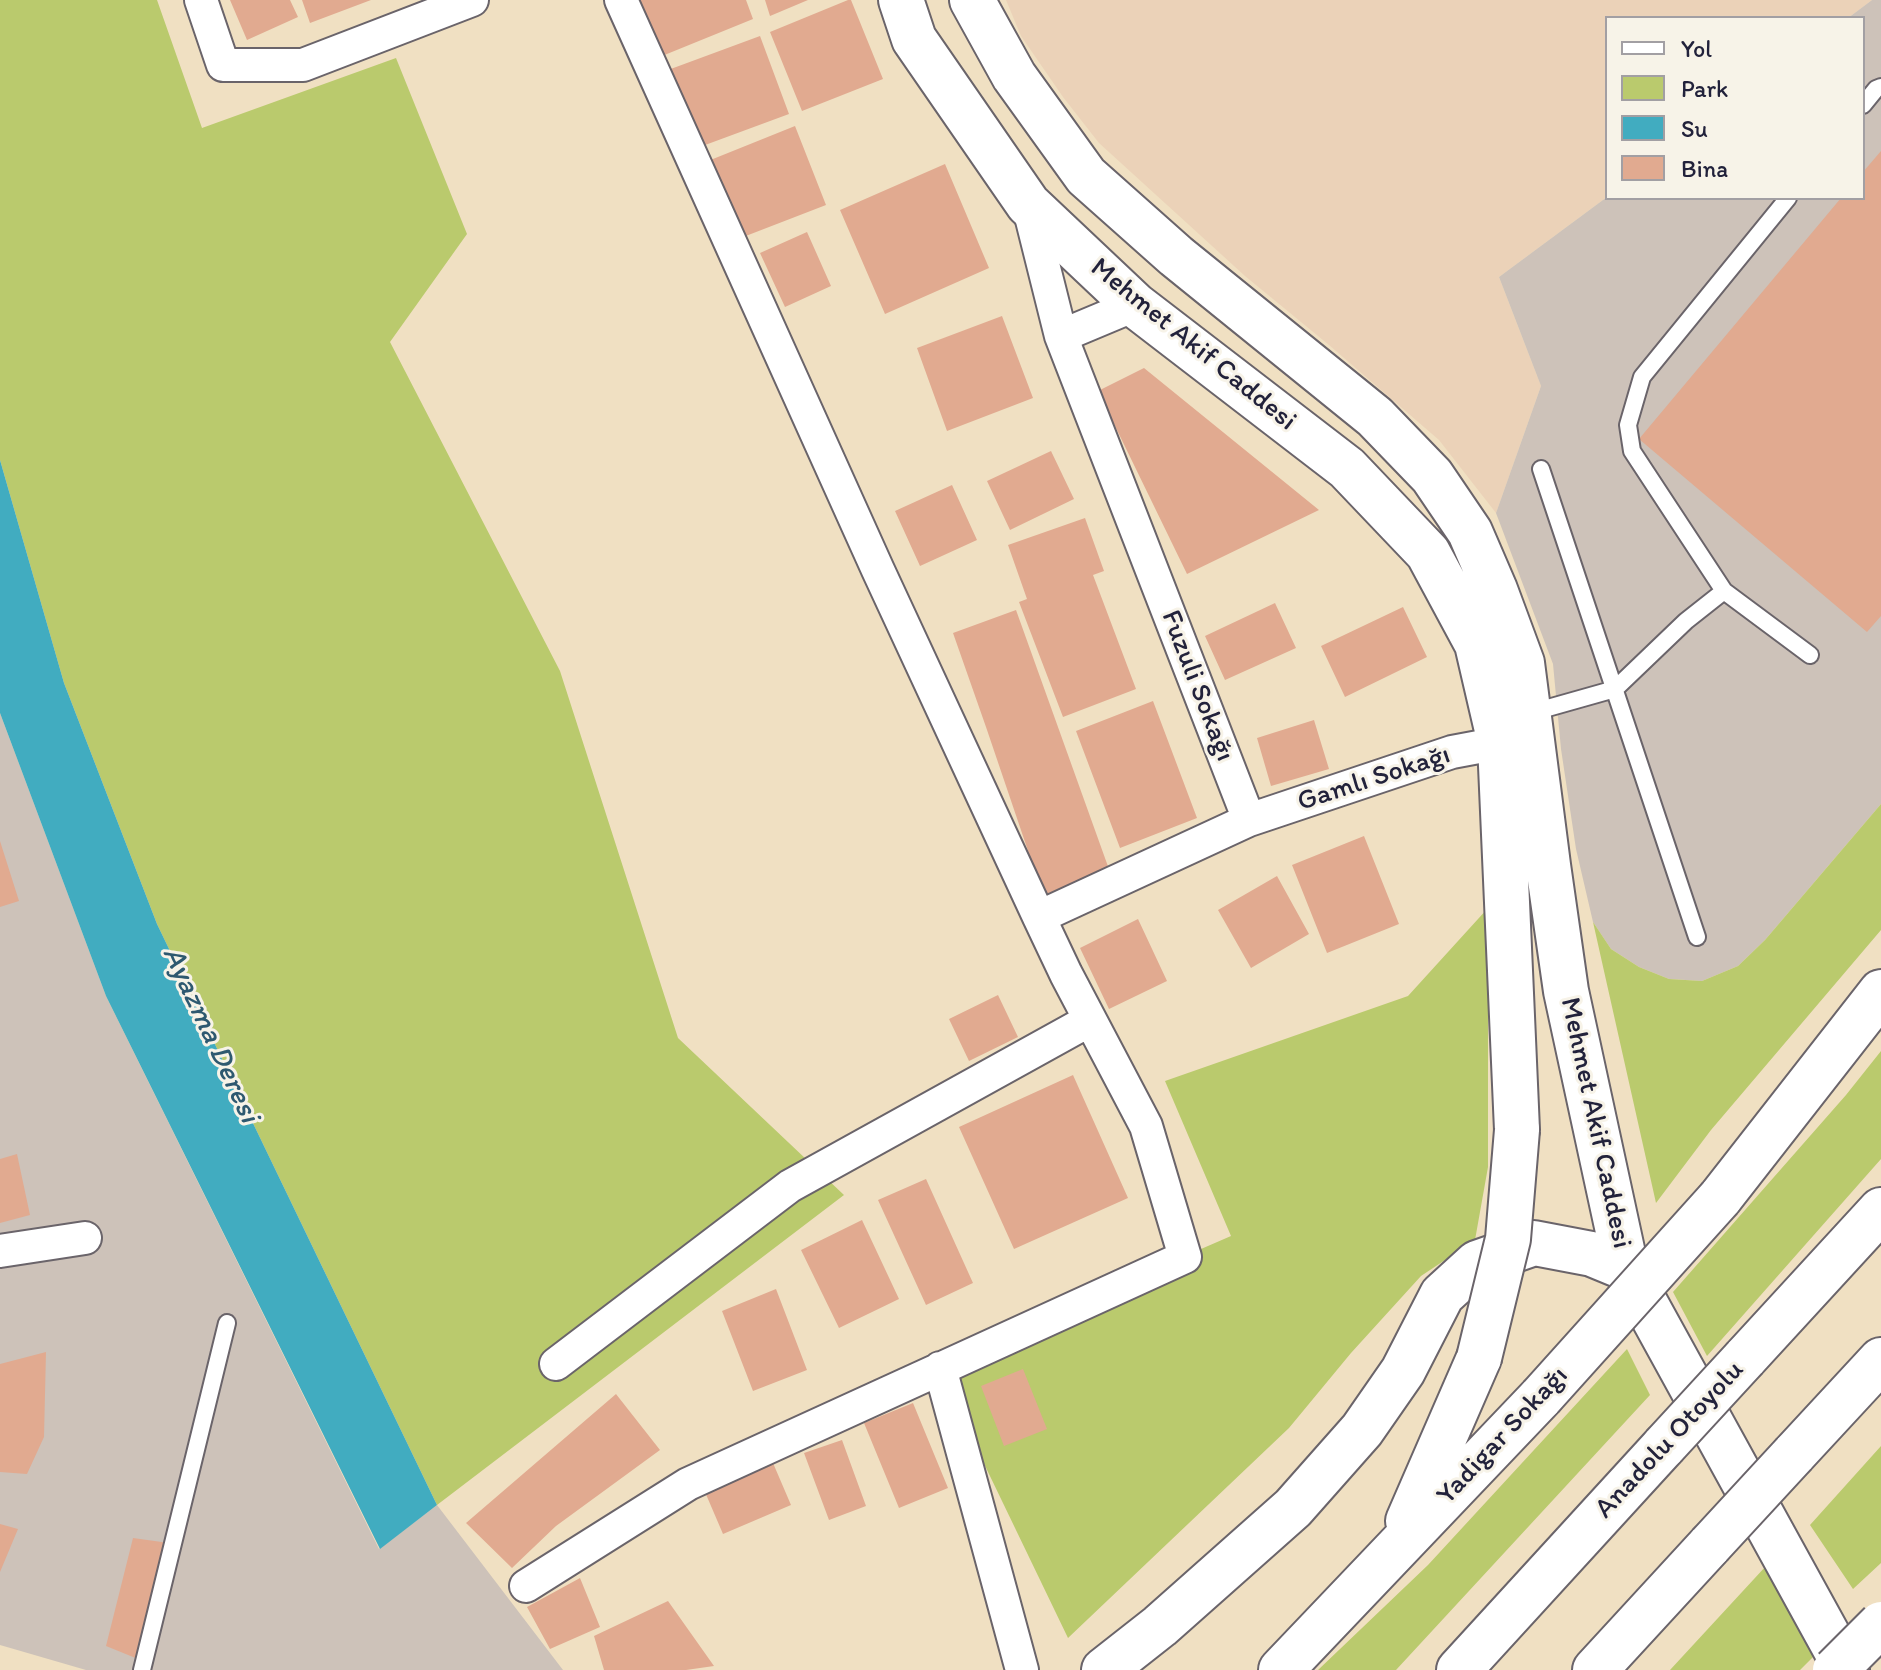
<!DOCTYPE html>
<html>
<head>
<meta charset="utf-8">
<style>
  body { margin:0 }
  #map { position:relative; width:1881px; height:1670px; overflow:hidden; background:#f0e0c2; font-family:Itim,sans-serif }
  canvas { display:block }
  .legend { position:absolute; left:1605px; top:16px; width:260px; height:184px; box-sizing:border-box; background:#f7f3e8; border:2px solid #a29fa3; margin:0; padding:10px 14px; list-style:none; font-size:24px; color:#22223b }
  .legend li { display:flex; align-items:center; gap:16px; height:40px }
  .legend b { width:40px; border:2px solid #a29fa3 }
</style>
</head>
<body>
<div id="map">
<canvas width="1881" height="1670"></canvas>
<ul class="legend">
<li><b style="height:10px;background:#fff"></b>Yol</li>
<li><b style="height:22px;background:#baca6d"></b>Park</li>
<li><b style="height:22px;background:#41acc0"></b>Su</li>
<li><b style="height:22px;background:#e1aa90"></b>Bina</li>
</ul>
</div>
<script>
const g = document.querySelector('canvas').getContext('2d');
g.lineJoin = 'round';
function paint(path, color) { g.fillStyle = color; g.fill(path, 'evenodd'); }
function strokePath(path, color, width, dash) { g.strokeStyle = color; g.lineWidth = width; g.lineCap = dash ? 'butt' : 'round'; g.setLineDash(dash || []); g.stroke(path); }
function drawText(font, color, halo, rows, align = 'center') {
  g.font = font + ' Itim,sans-serif'; g.lineWidth = 6; g.setLineDash([]); g.textBaseline = 'middle'; g.strokeStyle = halo; g.fillStyle = color; for (const [text, x, y, turn = 0] of rows) {
    g.save(); g.translate(x, y); g.rotate((+turn || 0) * Math.PI / 180); g.textAlign = isNaN(turn) ? turn : align; if (halo) g.strokeText(text, 0, 0); g.fillText(text, 0, 0); g.restore();
  }
}
const built = new Path2D(`
  M1006,0H1872L1848,18H1607V197L1499,277L1541,386L1496,513L1439,440L1329,345L1245,276L1099,143L1063,97L1021,36Z`);
const industrial = new Path2D(`
  M1872,0H1881V804L1765,940L1738,966L1702,981L1669,979L1639,967L1611,949L1593,922L1576,849L1561,749L1553,664L1496,513L1541,386L1499,277L1607,197L1863,198V18H1848Z
  M0,713L106,996L379,1549L437,1505L563,1670H86L0,1645Z`);
const green = new Path2D(`
  M0,0H157L202,128L396,58L467,234L390,342L560,671L678,1038L844,1195L437,1505L157,924L64,683L0,460Z
  M1881,804V930L1711,1130L1656,1203L1593,922L1611,949L1639,967L1669,979L1702,981L1738,966L1765,940Z
  M1488,908V1167L1475,1240L1421,1276L1351,1353L1289,1428L1068,1638L936,1364L1231,1236L1165,1081L1408,996Z
  M1881,1051V1159L1707,1356L1673,1292L1846,1095Z
  M1627,1349L1650,1395L1396,1670H1318L1428,1565Z
  M1881,1446V1563L1853,1589L1810,1525Z
  M1766,1566L1815,1655L1800,1670H1670Z`);
const water = new Path2D(`
  M0,460L64,683L157,924L437,1505L380,1549L106,996L0,713Z`);
const building = new Path2D(`
  M230,0H290L298,17L247,40Z
  M302,0H371L310,23Z
  M639,0H746L753,19L662,56Z
  M765,0H808L770,16Z
  M848,0H851L883,79L802,111L770,32Z
  M760,36L789,114L697,148L668,70Z
  M795,126L826,205L738,239L708,161Z
  M1881,151V616L1867,632L1639,439L1841,198H1863V172Z
  M945,164L989,268L885,314L840,210Z
  M807,232L831,286L785,307L760,253Z
  M1002,316L1033,398L947,431L917,348Z
  M1144,368L1319,510L1187,574L1098,391Z
  M1051,451L1074,499L1010,530L987,481Z
  M952,485L977,540L920,566L895,511Z
  M1085,518L1104,571L1093,575L1136,689L1063,717L1019,602L1027,599L1008,545Z
  M1275,603L1296,648L1225,680L1205,636Z
  M1403,607L1427,657L1345,697L1321,646Z
  M1016,610L1110,872L1043,895L986,727L953,633Z
  M1153,701L1197,818L1120,848L1076,731Z
  M1314,720L1329,769L1271,786L1257,738Z
  M1364,836L1399,924L1327,953L1292,865Z
  M0,841L19,901L0,907Z
  M1277,876L1309,934L1251,968L1218,910Z
  M1138,919L1167,981L1109,1009L1080,948Z
  M998,995L1018,1037L969,1061L949,1019Z
  M1073,1075L1128,1198L1014,1249L959,1127Z
  M17,1154L30,1215L0,1223V1159Z
  M926,1179L973,1283L926,1305L878,1200Z
  M862,1220L899,1299L839,1328L801,1250Z
  M776,1289L807,1370L753,1391L722,1311Z
  M46,1352L44,1437L27,1474L0,1472V1364Z
  M1023,1369L1047,1429L1004,1446L981,1386Z
  M616,1394L660,1450L556,1526L512,1568L466,1523Z
  M913,1403L948,1488L899,1508L864,1423Z
  M842,1440L866,1506L829,1520L804,1453Z
  M773,1463L791,1505L723,1534L705,1492Z
  M0,1524L18,1529L0,1572Z
  M133,1538L169,1543L138,1659L106,1646Z
  M580,1578L600,1627L550,1649L527,1607Z
  M668,1601L714,1666L686,1670H604L594,1636Z`);
const service = new Path2D(`
  M1863,105L1876,89L1881,87
  M1788,198L1642,377L1628,425L1632,451L1724,591L1810,655
  M1541,469L1697,937
  M1530,713L1615,689L1686,621L1724,591
  M142,1670L227,1323`);
const minor = new Path2D(`
  M201,0L223,65H303L472,0
  M1028,204L1061,336L1249,820L1039,917
  M1061,336L1135,305
  M1249,820L1452,752L1500,743
  M0,1251L85,1238
  M556,1364L790,1186L1090,1020
  M940,1368L1022,1670
  M526,1586L688,1484L1185,1257L1146,1126L1066,974L1039,917L878,570L621,0`);
const secondary = new Path2D(`
  M901,0L914,39L1028,204L1135,305L1347,468L1428,553L1477,644L1500,743L1517,1130
  M972,0L1014,76L1086,176L1176,256L1375,417L1432,476L1470,532L1495,590L1522,663L1548,865L1566,991L1626,1268
  M1720,1198L1881,992
  M1408,1521L1479,1358
  M1281,1670L1541,1397`);
const primary = new Path2D(`
  M1104,1670L1160,1626L1293,1508L1362,1430L1403,1371L1442,1295L1477,1263L1534,1243L1592,1254L1626,1268L1847,1670`);
const motorway = new Path2D(`
  M1745,1358L1881,1210
  M1794,1454L1881,1360
  M1459,1670L1664,1446
  M1595,1670L1710,1545`);
const secondaryBridge = new Path2D(`
  M1479,1358L1508,1239L1517,1130
  M1541,1397L1720,1198
  M1835,1670L1881,1624`);
const motorwayBridge = new Path2D(`
  M1664,1446L1745,1358
  M1710,1545L1794,1454`);
const streetNames = [
  ["Mehmet Akif Caddesi",1193,345,39],
  ["Fuzuli Sokağı",1197,686,69],
  ["Gamlı Sokağı",1374,779,-18],
  ["Mehmet Akif Caddesi",1595,1123,78],
  ["Yadigar Sokağı",1503,1436,-47],
  ["Anadolu Otoyolu",1670,1440,-47]
];
const waterNames = [
  ["Ayazma Deresi",210,1035,65]
];
paint(built, '#ebd2b8');
paint(industrial, '#cdc2b9');
paint(green, '#baca6d');
paint(water, '#41acc0');
paint(building, '#e1aa90');
strokePath(service, '#6a646a', 20);
strokePath(minor, '#6a646a', 36);
strokePath(secondary, '#6a646a', 48);
strokePath(primary, '#6a646a', 48);
strokePath(motorway, '#6a646a', 48);
strokePath(service, '#fff', 16);
strokePath(minor, '#fff', 32);
strokePath(secondary, '#fff', 44);
strokePath(primary, '#fff', 44);
strokePath(motorway, '#fff', 44);
strokePath(secondaryBridge, '#6a646a', 48, []);
strokePath(motorwayBridge, '#6a646a', 48, []);
strokePath(secondaryBridge, '#fff', 44);
strokePath(motorwayBridge, '#fff', 44);
drawText('28px', '#22223b', '#f7f3e8', streetNames);
drawText('italic 30px', '#2e5970', '#f7f3e8', waterNames);
</script>
</body>
</html>
